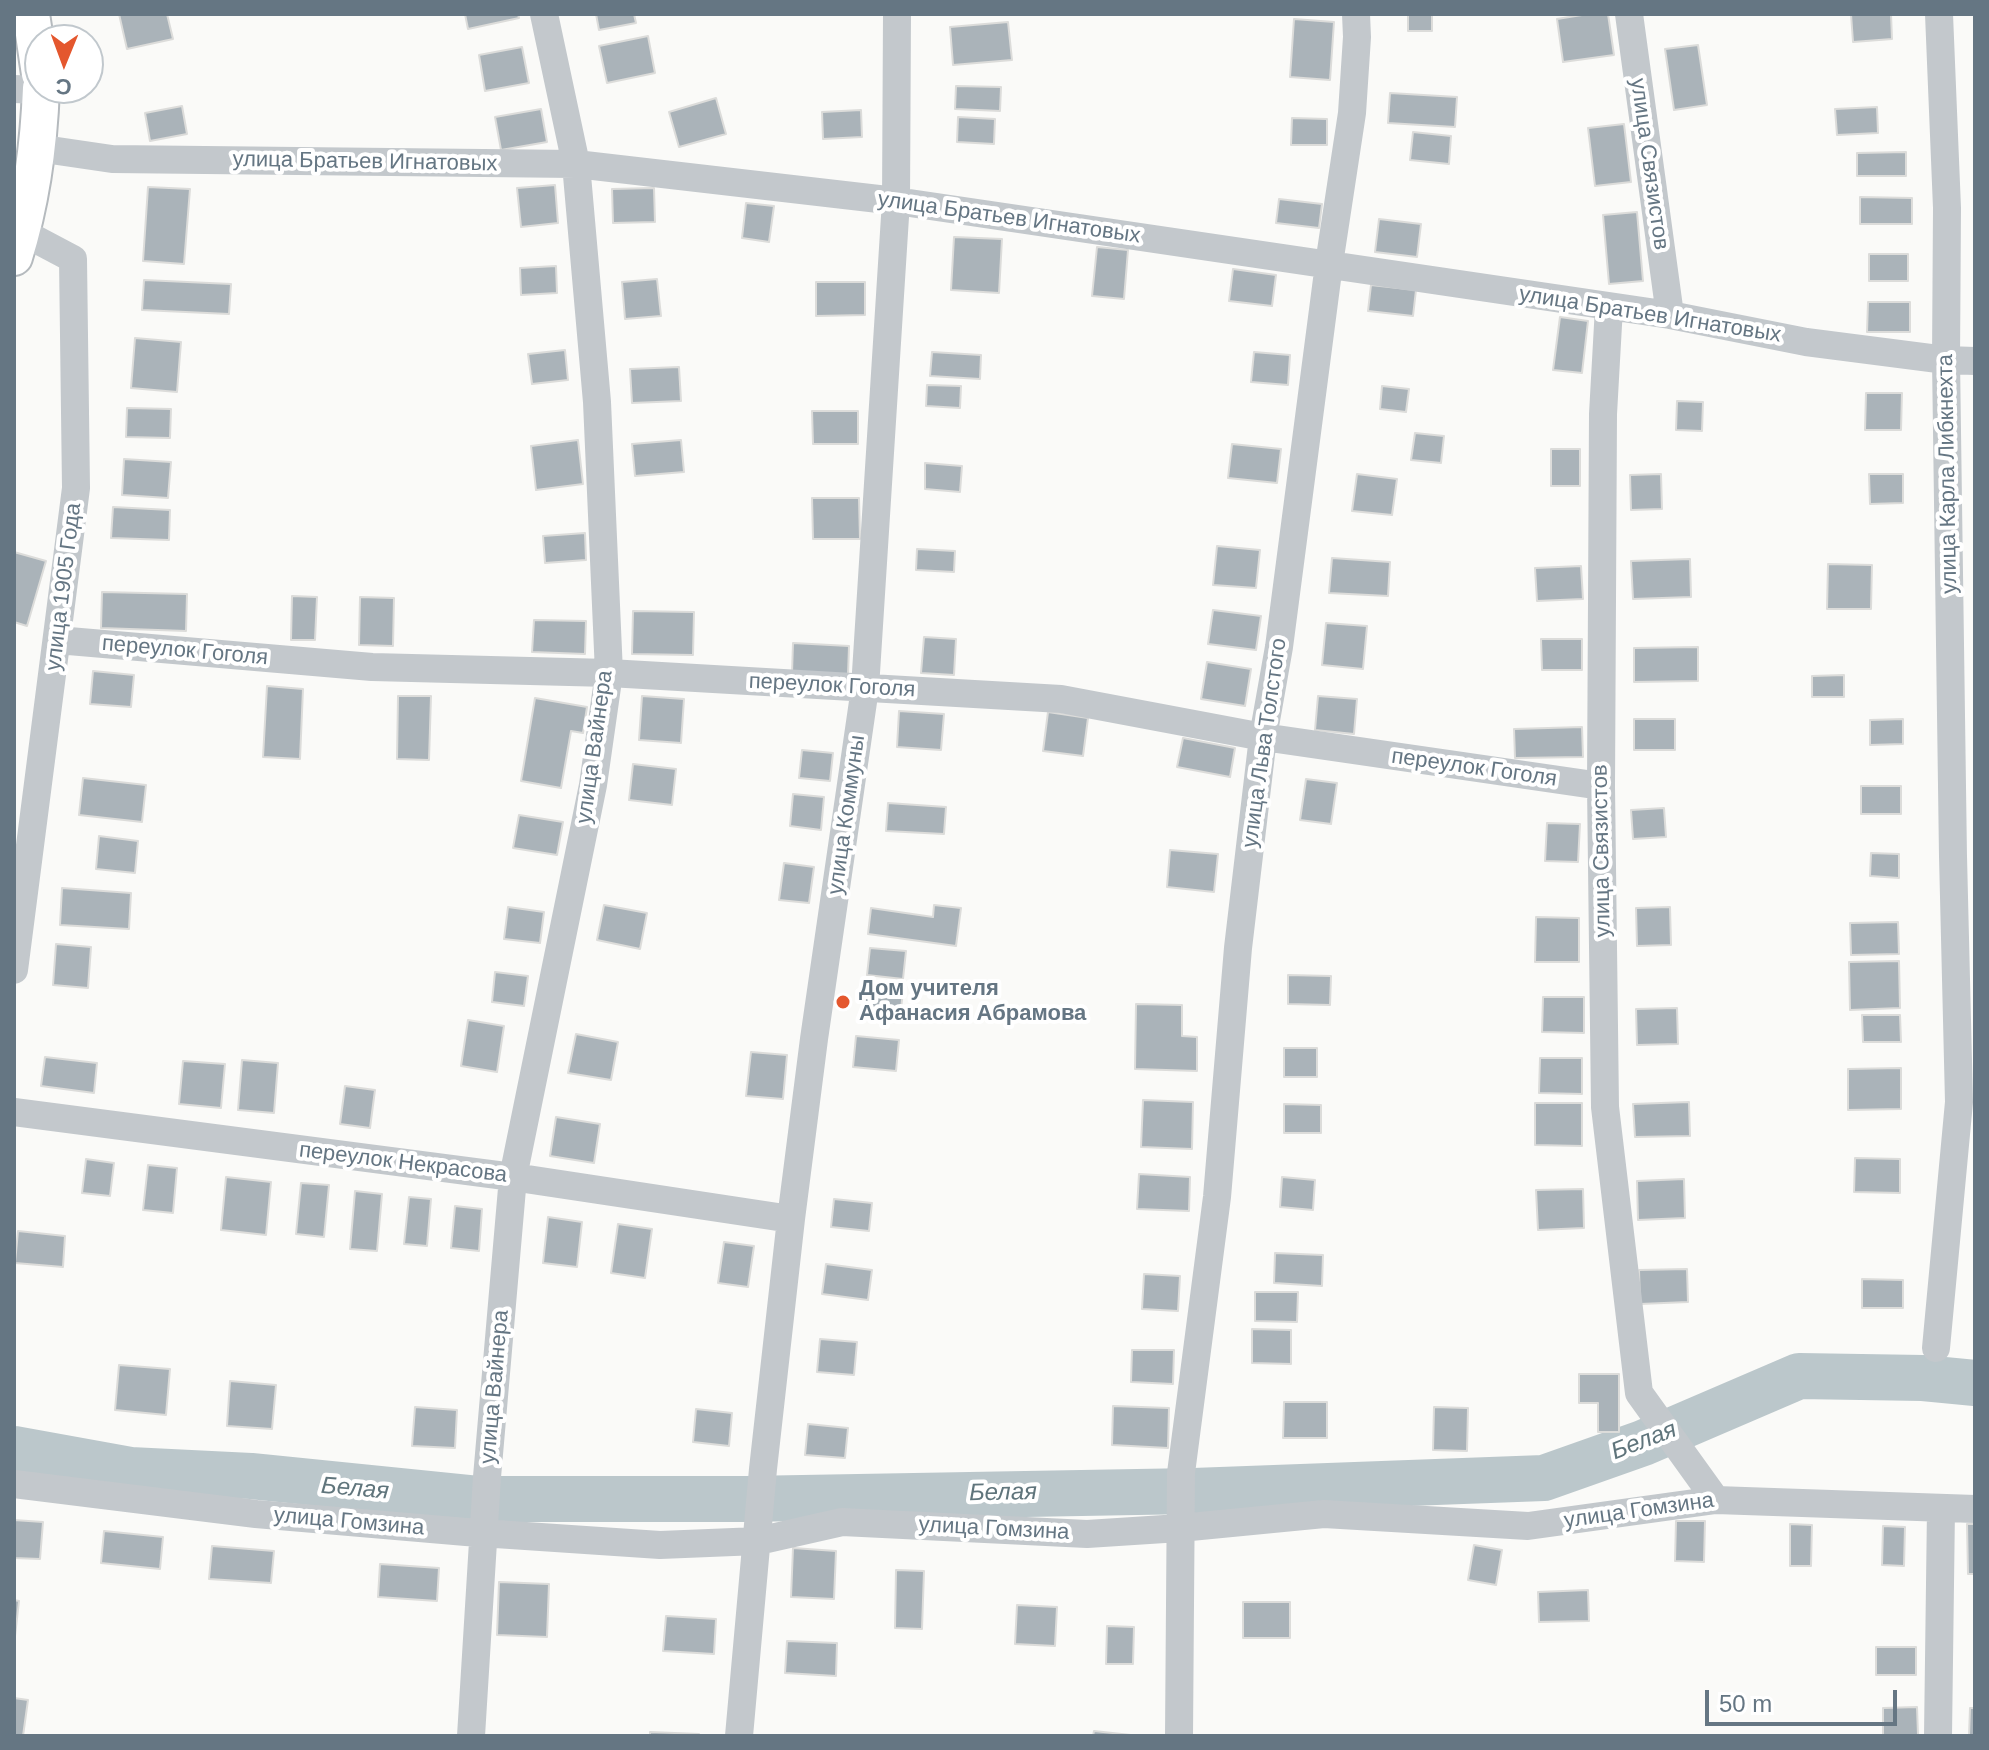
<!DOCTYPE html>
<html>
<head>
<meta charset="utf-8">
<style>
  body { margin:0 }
  #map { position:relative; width:1989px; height:1750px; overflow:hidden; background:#fafaf8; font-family:Arial,sans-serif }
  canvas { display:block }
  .frame { position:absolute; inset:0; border:16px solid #657683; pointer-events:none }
  .north { position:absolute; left:24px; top:24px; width:80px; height:80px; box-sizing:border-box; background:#fff; border:2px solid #c1c8cd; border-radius:50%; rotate:181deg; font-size:22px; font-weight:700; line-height:32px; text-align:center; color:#657683 }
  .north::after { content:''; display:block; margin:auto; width:28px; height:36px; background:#e4572e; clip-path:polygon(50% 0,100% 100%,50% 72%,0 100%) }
  .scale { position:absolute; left:1705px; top:1690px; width:192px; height:36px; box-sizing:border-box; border:4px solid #657683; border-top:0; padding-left:10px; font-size:24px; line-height:28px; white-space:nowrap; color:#657683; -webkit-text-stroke:6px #fff; paint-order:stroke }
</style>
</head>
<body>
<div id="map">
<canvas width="1989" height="1750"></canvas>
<div class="frame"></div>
<div class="north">С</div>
<div class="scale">50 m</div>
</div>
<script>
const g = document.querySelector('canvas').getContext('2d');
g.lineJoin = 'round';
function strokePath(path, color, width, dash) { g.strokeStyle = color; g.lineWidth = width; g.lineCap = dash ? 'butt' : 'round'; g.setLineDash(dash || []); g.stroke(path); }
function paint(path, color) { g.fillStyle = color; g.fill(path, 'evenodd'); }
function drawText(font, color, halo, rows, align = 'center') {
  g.font = font + ' Arial,sans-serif'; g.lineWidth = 8; g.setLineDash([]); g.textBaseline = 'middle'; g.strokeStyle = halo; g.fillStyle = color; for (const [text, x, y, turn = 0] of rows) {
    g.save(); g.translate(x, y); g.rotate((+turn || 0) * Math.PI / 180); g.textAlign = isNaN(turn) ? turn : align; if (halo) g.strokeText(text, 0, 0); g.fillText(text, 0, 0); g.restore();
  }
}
const river = new Path2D(`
  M14,1449L130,1470L251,1476L478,1499H746L1193,1491L1544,1478L1643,1443L1799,1376L1923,1378L1975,1383`);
const building = new Path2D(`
  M119,14H167L173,39L127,49Z
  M465,14H518L519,18L468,29Z
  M596,14H634L636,23L599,30Z
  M1408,14H1432V31H1408Z
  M1588,14H1608L1614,55L1563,62L1557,19Z
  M1851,14H1891L1892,39L1853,42Z
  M1294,19L1334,22L1330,80L1290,77Z
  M1008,22L1012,60L953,65L950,27Z
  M648,36L655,73L607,83L599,46Z
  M1698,45L1707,105L1674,110L1665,49Z
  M522,47L529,83L485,91L479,55Z
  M956,86L1001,87L1000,111L955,109Z
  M1390,93L1457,97L1455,127L1388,123Z
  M716,98L726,134L679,147L669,112Z
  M182,106L187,134L150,141L145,113Z
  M1877,107L1878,133L1837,135L1835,109Z
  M541,109L547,142L501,150L495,117Z
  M861,110L862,137L823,139L822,112Z
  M958,117L995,119L994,144L957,142Z
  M1292,118L1327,119V145H1291Z
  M1624,124L1631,182L1595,186L1588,128Z
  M1413,132L1451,136L1449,164L1410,160Z
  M1906,152V176H1857V153Z
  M555,185L558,223L521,227L517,188Z
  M148,187L190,189L184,264L143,261Z
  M654,188L655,222L613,223L612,189Z
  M1860,197L1912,198V224H1860Z
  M1279,199L1322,204L1319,228L1276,223Z
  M746,203L774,206L769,242L742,238Z
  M1637,212L1643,281L1609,284L1603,215Z
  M1379,219L1421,224L1417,257L1375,252Z
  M954,237L1002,239L999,293L951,290Z
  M1097,247L1128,250L1124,299L1092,296Z
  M1869,254H1908V281H1869Z
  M556,266L557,293L521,295L520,268Z
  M1233,269L1276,275L1272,306L1229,301Z
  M657,279L661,316L625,319L622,282Z
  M144,280L231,284L229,314L142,310Z
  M816,282H865V315L816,316Z
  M1371,285L1416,290L1413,316L1368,311Z
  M1868,302H1910V332H1867Z
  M1560,317L1588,321L1582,373L1553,370Z
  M135,338L181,342L177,392L131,388Z
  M565,350L568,380L532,384L528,354Z
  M932,352L981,355L980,379L930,376Z
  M1254,352L1290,355L1288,385L1251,382Z
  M679,367L681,401L632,403L630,369Z
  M927,385L961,386L960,408L926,406Z
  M1382,386L1409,389L1406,412L1380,409Z
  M1866,393H1902L1901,430H1865Z
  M1677,401L1703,402L1702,431L1676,430Z
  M127,408L171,409L170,438L126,437Z
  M812,411H858V444H813Z
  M1415,433L1444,436L1441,463L1411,460Z
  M578,440L583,484L536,490L531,446Z
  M681,440L684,472L635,476L632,444Z
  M1232,444L1281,449L1277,483L1228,478Z
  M1551,449H1580V486H1551Z
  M124,459L171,462L168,498L122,495Z
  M925,463L962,466L960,492L925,489Z
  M1357,474L1397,479L1392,515L1352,511Z
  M1661,474L1662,509L1631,510L1630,475Z
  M1869,474H1903V503L1870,504Z
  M812,498H859L860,539H813Z
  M113,507L170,510L169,540L111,538Z
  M585,533L586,560L545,563L543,536Z
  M1217,546L1260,550L1256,588L1213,585Z
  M917,549L955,551L954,572L916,570Z
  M14,552L46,561L27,626L14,622Z
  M1332,558L1390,562L1388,596L1329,593Z
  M1690,559L1691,597L1633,599L1631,561Z
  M1828,564L1872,565L1871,609H1827Z
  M1581,566L1583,599L1537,601L1535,568Z
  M102,592L187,594L186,631L101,628Z
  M292,596L317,597L315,640H291Z
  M360,597L394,598L393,646L359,645Z
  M1213,610L1261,616L1256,650L1208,644Z
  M633,611L694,612L693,655L632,654Z
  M534,620L586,621L585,654L532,652Z
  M1326,623L1367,626L1363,669L1322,665Z
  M924,637L956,639L954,675L921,673Z
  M1541,639H1582V670H1542Z
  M793,643L849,646L848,675L792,673Z
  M1698,647V681L1634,682V648Z
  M1207,662L1251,669L1245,706L1201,699Z
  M93,671L134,675L131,707L90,704Z
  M1844,675V697H1812V676Z
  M267,686L303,689L300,759L263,757Z
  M398,696H431L429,760L397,759Z
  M642,696L684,699L681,743L639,740Z
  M1318,696L1357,699L1354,734L1315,730Z
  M535,698L587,707L583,733L571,731L561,788L521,781Z
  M899,711L944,714L941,750L897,747Z
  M1048,712L1088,718L1083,756L1043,751Z
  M1634,719H1675V750H1634Z
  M1903,719V744L1870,745V720Z
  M1582,727L1583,757L1515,758L1514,729Z
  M1183,738L1235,748L1230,777L1177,767Z
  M802,750L833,753L830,781L799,778Z
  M633,764L676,769L672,805L629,800Z
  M83,778L146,785L142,822L79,815Z
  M1306,779L1337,783L1331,824L1300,820Z
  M1861,786H1901V814H1861Z
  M793,794L824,797L821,830L790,826Z
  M888,803L946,807L944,834L886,831Z
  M1664,808L1666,837L1633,839L1631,810Z
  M519,815L563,822L557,855L513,848Z
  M1547,823L1580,824L1578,862L1545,861Z
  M99,836L138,841L135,873L96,869Z
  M1170,850L1218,854L1214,892L1167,887Z
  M1871,853L1899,854V878L1870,876Z
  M784,863L814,867L809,903L779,900Z
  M62,888L131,893L129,929L60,925Z
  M604,905L647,913L640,949L597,940Z
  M934,905L961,908L956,946L868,934L871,908L933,917Z
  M508,907L544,912L540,943L504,939Z
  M1670,907L1671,945L1637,946L1636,908Z
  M1536,917L1579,918V962H1535Z
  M1898,922L1899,954L1851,955L1850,923Z
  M56,944L91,947L88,988L53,985Z
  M870,948L906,951L903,979L867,975Z
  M1899,961L1900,1008L1850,1010L1849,962Z
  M495,972L528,976L524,1006L492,1002Z
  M1288,975L1331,976L1330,1005L1288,1004Z
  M866,988L903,991L900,1019L863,1015Z
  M1543,997H1584V1033L1542,1032Z
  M1136,1004L1182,1005V1036L1197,1037V1071L1135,1069Z
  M1677,1008L1678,1044L1637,1045L1636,1009Z
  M1862,1015H1900L1901,1042H1863Z
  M468,1020L504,1026L497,1072L461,1066Z
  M576,1034L618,1042L611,1080L568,1073Z
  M856,1036L899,1040L896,1071L853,1067Z
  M1284,1048H1317V1077H1284Z
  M751,1052L787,1055L783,1099L746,1096Z
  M45,1057L97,1063L94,1093L41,1086Z
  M1540,1058H1582V1094L1539,1093Z
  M242,1060L278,1063L274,1113L238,1110Z
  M183,1061L225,1064L221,1108L179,1104Z
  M1901,1068V1109L1848,1110V1069Z
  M345,1086L375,1090L370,1128L340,1124Z
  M1143,1100L1193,1102L1192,1149L1141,1147Z
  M1689,1102L1690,1136L1635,1137L1633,1104Z
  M1535,1103H1582V1146L1535,1145Z
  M1284,1104L1321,1105V1133H1284Z
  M556,1117L600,1124L594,1163L550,1156Z
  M1855,1158L1900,1159V1193L1854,1192Z
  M86,1159L114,1163L110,1196L82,1193Z
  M148,1165L177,1168L173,1213L143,1210Z
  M1139,1174L1190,1177L1189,1211L1137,1209Z
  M226,1177L271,1182L266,1235L221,1230Z
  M1282,1177L1315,1180L1313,1210L1280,1207Z
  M1684,1179L1685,1218L1638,1220L1637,1181Z
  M301,1183L329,1185L324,1237L296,1234Z
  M1583,1189L1584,1228L1538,1230L1536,1190Z
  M355,1191L382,1194L377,1251L350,1249Z
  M409,1197L431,1199L427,1246L404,1244Z
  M834,1199L872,1203L869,1231L831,1227Z
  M455,1206L482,1209L479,1251L451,1248Z
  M548,1217L582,1222L577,1267L543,1263Z
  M618,1224L652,1229L645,1278L611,1273Z
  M18,1231L65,1236L63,1267L15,1263Z
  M724,1242L754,1246L748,1287L718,1283Z
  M1275,1253L1323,1255L1322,1286L1274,1283Z
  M826,1264L872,1270L868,1300L822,1294Z
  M1687,1269L1688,1302L1640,1304L1639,1270Z
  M1144,1274L1180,1276L1178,1311L1142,1309Z
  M1862,1279L1903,1280V1308H1862Z
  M1255,1292H1298L1297,1322L1255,1321Z
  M1252,1329L1291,1330V1364L1252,1363Z
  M820,1339L857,1342L854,1375L817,1372Z
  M1132,1350H1174L1173,1384L1131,1382Z
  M119,1365L170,1369L166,1415L115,1410Z
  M1579,1374H1619V1432H1598V1403H1579Z
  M230,1381L276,1385L272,1429L227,1426Z
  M1284,1402H1327V1438H1283Z
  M1113,1406L1169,1408L1168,1448L1112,1445Z
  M415,1407L457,1410L455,1448L412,1446Z
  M1434,1407L1468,1408L1467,1451L1433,1450Z
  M696,1409L732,1413L729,1446L693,1442Z
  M808,1424L848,1428L845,1458L805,1455Z
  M14,1520L43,1522L40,1559L14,1558Z
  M1676,1521H1705L1704,1562L1675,1561Z
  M1790,1524L1812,1525L1811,1566H1790Z
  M1967,1524H1975V1574H1968Z
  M1883,1526L1905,1527L1904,1566L1882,1565Z
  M104,1531L163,1537L160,1569L101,1563Z
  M1474,1545L1502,1550L1496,1585L1468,1580Z
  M212,1546L274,1551L271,1583L209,1579Z
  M793,1548L836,1551L834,1599L791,1597Z
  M380,1564L439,1568L437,1601L378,1597Z
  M896,1570L924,1571L922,1629L895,1628Z
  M499,1582L549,1584L547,1637L497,1635Z
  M1588,1590L1589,1621L1539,1622L1538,1592Z
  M14,1600L19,1601L14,1645Z
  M1243,1602H1290V1638H1243Z
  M1017,1605L1057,1607L1055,1646L1015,1644Z
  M666,1616L716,1619L714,1654L663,1651Z
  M1107,1626L1134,1627L1133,1664H1106Z
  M787,1641L837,1643L836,1676L785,1673Z
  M1876,1647H1916V1675H1876Z
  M14,1698L28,1700L23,1736H14Z
  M1917,1707L1918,1735L1883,1736V1708Z
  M1970,1708H1975V1736H1969Z
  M1094,1731L1140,1736H1093Z
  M650,1732L699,1734L698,1736H650Z`);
const minor = new Path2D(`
  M1629,14L1670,315
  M14,89L41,90
  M37,148L112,159L576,164L896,201L1670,315L1806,342L1946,360L1975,361
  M1609,307L1603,414L1601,786L1605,1107L1639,1393L1716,1500
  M57,640L372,667L609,673L1061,699L1263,737L1601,786
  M14,970L76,488L73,259L22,232
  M14,1112L513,1177L791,1219
  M1936,1348L1959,1102L1953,856L1946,360L1947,208L1939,14
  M14,1484L256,1514L466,1532L660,1545L758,1541L842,1522L1087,1534L1180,1528L1324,1514L1528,1526L1716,1500L1975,1509
  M471,1736L487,1477L513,1177L593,785L609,673L597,402L576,164L544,14
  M739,1736L763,1469L791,1219L814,1039L865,688L896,201L897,14
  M1179,1736L1181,1473L1217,1197L1238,948L1263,737L1279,647L1329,264L1352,113L1357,37L1356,14
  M1938,1736L1941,1508`);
const major = new Path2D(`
  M31,14L40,74
  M14,257C31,203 39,145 41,88`);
const markers = [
  [843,1002,8,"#e4572e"]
];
const streetNames = [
  ["улица Братьев Игнатовых",365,162,1],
  ["улица Связистов",1649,164,82],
  ["улица Братьев Игнатовых",1009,218,8],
  ["улица Братьев Игнатовых",1650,315,9],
  ["улица Карла Либкнехта",1948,474,-91],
  ["улица 1905 Года",64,587,-83],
  ["переулок Гоголя",185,651,5],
  ["переулок Гоголя",832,686,3],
  ["улица Льва Толстого",1265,743,-82],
  ["улица Вайнера",595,747,-82],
  ["переулок Гоголя",1474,768,8],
  ["улица Коммуны",847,815,-82],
  ["улица Связистов",1602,851,-91],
  ["переулок Некрасова",403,1163,7],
  ["улица Вайнера",495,1387,-85],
  ["улица Гомзина",1639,1511,-8],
  ["улица Гомзина",349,1522,5],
  ["улица Гомзина",994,1529,3]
];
const poiNames = [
  ["Дом учителя",859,989],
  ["Афанасия Абрамова",859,1014]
];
const waterNames = [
  ["Белая",1644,1441,-21],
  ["Белая",355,1489,5],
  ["Белая",1003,1493,-1]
];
strokePath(river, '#bbc7cb', 46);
paint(building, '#aab3b9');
strokePath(building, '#dcdcda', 2);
strokePath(major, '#b5babe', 40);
strokePath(minor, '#c3c8cc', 28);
strokePath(major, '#fff', 36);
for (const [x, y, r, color] of markers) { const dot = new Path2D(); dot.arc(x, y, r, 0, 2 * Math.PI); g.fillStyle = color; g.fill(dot); strokePath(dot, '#fff', 3); }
drawText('22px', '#657683', '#fff', streetNames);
drawText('bold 22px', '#657683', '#fff', poiNames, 'left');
drawText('italic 24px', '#60757c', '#fff', waterNames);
</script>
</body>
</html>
